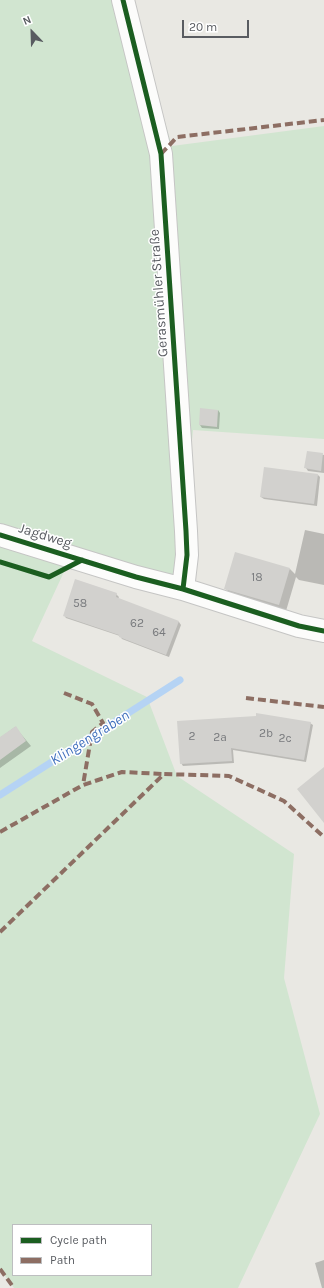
<!DOCTYPE html>
<html>
<head>
<meta charset="utf-8">
<style>
  body { margin:0 }
  #map { position:relative; width:324px; height:1288px; overflow:hidden; background:#e9e8e3; font-family:Karla,sans-serif }
  canvas { display:block }
  .legend { position:absolute; left:12px; top:1224px; width:140px; height:52px; box-sizing:border-box; background:#fff; border:1px solid #bdbec0; margin:0; padding:5px 7px; list-style:none; font-size:12px; color:#595c61 }
  .legend li { display:flex; align-items:center; gap:8px; height:20px }
  .legend b { width:20px; border:1px solid #bdbec0 }
  .north { position:absolute; left:12px; top:12px; width:40px; height:40px; -webkit-text-stroke:3px #fff; paint-order:stroke; rotate:337deg; font-size:11px; font-weight:700; line-height:16px; text-align:center; color:#595c61 }
  .north::after { content:''; display:block; margin:auto; width:14px; height:18px; background:#595c61; clip-path:polygon(50% 0,100% 100%,50% 72%,0 100%) }
  .scale { position:absolute; left:182px; top:20px; width:67px; height:18px; box-sizing:border-box; border:2px solid #595c61; border-top:0; padding-left:5px; font-size:12px; line-height:14px; white-space:nowrap; color:#595c61; -webkit-text-stroke:3px #fff; paint-order:stroke }
</style>
</head>
<body>
<div id="map">
<canvas width="324" height="1288"></canvas>
<ul class="legend">
<li><b style="height:5px;background:#1b5e20"></b>Cycle path</li>
<li><b style="height:5px;background:#8d6e63"></b>Path</li>
</ul>
<div class="north">N</div>
<div class="scale">20 m</div>
</div>
<script>
const g = document.querySelector('canvas').getContext('2d');
g.lineJoin = 'round';
function paint(path, color) { g.fillStyle = color; g.fill(path, 'evenodd'); }
function strokePath(path, color, width, dash) { g.strokeStyle = color; g.lineWidth = width; g.lineCap = dash ? 'butt' : 'round'; g.setLineDash(dash || []); g.stroke(path); }
function drawText(font, color, halo, rows, align = 'center') {
  g.font = font + ' Karla,sans-serif'; g.lineWidth = 3; g.setLineDash([]); g.textBaseline = 'middle'; g.strokeStyle = halo; g.fillStyle = color; for (const [text, x, y, turn = 0] of rows) {
    g.save(); g.translate(x, y); g.rotate((+turn || 0) * Math.PI / 180); g.textAlign = isNaN(turn) ? turn : align; if (halo) g.strokeText(text, 0, 0); g.fillText(text, 0, 0); g.restore();
  }
}
const green = new Path2D(`
  M0,0H129L172,146L324,126V439L193,430L178,585L69,561L32,641L147,697L177,776L294,854L284,978L320,1114L238,1288H14L0,1269ZM13,1225H151V1275H13Z`);
const shadow = new Path2D(`
  M218,410L220,413L219,429L202,428L200,425Z
  M308,452L324,455V473L308,471L306,468Z
  M318,475L320,477L317,506L264,499L261,497Z
  M305,530L324,534V585L299,580L296,577L286,611L232,595L225,588L290,569L295,574Z
  M116,594L119,597L118,599L179,622L181,625L169,657L122,639L120,636L66,618L64,615Z
  M257,717L310,723L313,725L306,762L233,750L234,763L183,766L181,763Z
  M15,727L31,746L0,768V738Z
  M324,1260V1288H322L315,1263Z`);
const stream = new Path2D(`
  M0,795L180,680`);
const building = new Path2D(`
  M200,408L218,410L217,427L199,425Z
  M307,451L323,453L321,471L304,468Z
  M264,467L318,474L314,504L260,497Z
  M235,552L290,568L279,605L224,589Z
  M75,579L117,593L116,597L179,621L166,655L119,637V635L63,616Z
  M256,713L311,722L304,760L231,748L232,761L180,764L177,721L256,716Z
  M16,726L26,741L0,760V737Z
  M324,767V823L297,789Z`);
const minor = new Path2D(`
  M123,0L161,154L186,531L187,555L183,589
  M0,535L136,577L183,589L299,626L324,631`);
const quiet = new Path2D(`
  M161,154L177,137L324,120
  M64,693L92,704L103,723L92,732L83,785
  M246,698L324,707
  M0,832L83,785L122,772L164,774
  M0,932L164,774L229,776L284,801L324,837
  M0,1269L14,1288`);
const cycleway = new Path2D(`
  M123,0L161,154L186,531L187,555L183,589
  M0,535L136,577L183,589L299,626L324,631
  M0,562L49,577L82,560`);
const numberNames = [
  ["18",257,578],
  ["58",80,604],
  ["62",137,624],
  ["64",159,633],
  ["2b",266,734],
  ["2",192,737],
  ["2a",220,738],
  ["2c",285,739]
];
const streetNames = [
  ["Gerasmühler Straße",159,293,-94],
  ["Jagdweg",45,536,17]
];
const waterNames = [
  ["Klingengraben",90,738,-32]
];
paint(green, '#d1e5d0');
paint(shadow, '#0003');
strokePath(stream, '#b5d3f4', 7);
paint(building, '#d2d1ce');
strokePath(minor, '#c5c5c4', 24);
strokePath(minor, '#fcfcfb', 22);
strokePath(quiet, '#8d6e63', 4, [8, 4]);
strokePath(cycleway, '#1b5e20', 5);
drawText('12px', '#787a7d', null, numberNames);
drawText('14px', '#595c61', '#fff', streetNames);
drawText('italic 15px', '#4372be', '#fff', waterNames);
</script>
</body>
</html>
